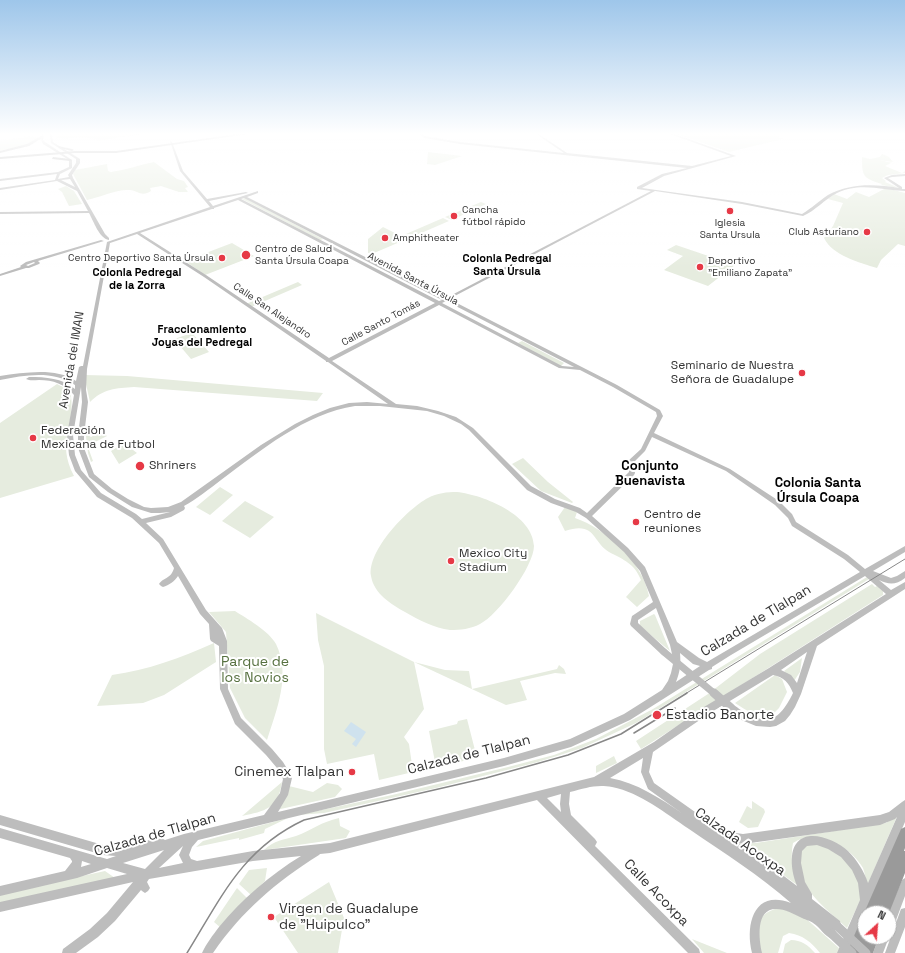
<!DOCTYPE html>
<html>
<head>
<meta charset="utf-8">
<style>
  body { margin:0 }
  #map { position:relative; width:905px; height:953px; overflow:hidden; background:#fff; font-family:"Space Grotesk",sans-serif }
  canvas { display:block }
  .north { position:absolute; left:857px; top:905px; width:40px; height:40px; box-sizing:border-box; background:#fff; border:1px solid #adadad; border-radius:50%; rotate:26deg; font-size:11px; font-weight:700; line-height:16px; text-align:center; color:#333 }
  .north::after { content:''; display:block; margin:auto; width:14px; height:18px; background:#e63946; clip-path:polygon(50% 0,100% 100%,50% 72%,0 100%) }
</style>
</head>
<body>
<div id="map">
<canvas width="905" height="953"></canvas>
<div class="north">N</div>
</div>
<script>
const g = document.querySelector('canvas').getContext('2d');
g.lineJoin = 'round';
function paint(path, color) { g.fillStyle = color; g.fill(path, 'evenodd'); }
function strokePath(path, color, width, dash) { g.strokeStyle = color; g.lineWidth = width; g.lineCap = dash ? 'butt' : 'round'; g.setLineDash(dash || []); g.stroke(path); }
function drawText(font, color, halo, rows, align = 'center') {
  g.font = font + ' "Space Grotesk",sans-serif'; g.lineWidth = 4; g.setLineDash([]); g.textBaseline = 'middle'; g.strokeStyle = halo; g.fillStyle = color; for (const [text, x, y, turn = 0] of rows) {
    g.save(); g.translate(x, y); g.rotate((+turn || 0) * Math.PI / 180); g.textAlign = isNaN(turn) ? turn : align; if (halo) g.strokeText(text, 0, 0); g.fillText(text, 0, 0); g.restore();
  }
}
const green = new Path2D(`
  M57,134H142L98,141C88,134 69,140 56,138Z
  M677,134H779V138L783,139L729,152Z
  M30,136L38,138L30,144L0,151V141Z
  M428,152L462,156L435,165L427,164Z
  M882,154L889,157L893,162L879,160L897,164L891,163L885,166L902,173L905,171V173L888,175L882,178L886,181L885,182L899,188L881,185L882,184C863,178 862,177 862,157L870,159L880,157Z
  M154,162L177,179L184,181L188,187L185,188L188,192H179L161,186L150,188L151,191C142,197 138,191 130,190C116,189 101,197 87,200L73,174L75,170L107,164L108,171L111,172C126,170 139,165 154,162Z
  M66,186L74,191L82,204L69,206L62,192L58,189Z
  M886,188L905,193V246L898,244L881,260L877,268C860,263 832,255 824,238L833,226L843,203L828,199L834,194L847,199L856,192L869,197Z
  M245,198L323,239L320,240L242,199Z
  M481,202L486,204L452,220L445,217Z
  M443,218L449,221L412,237L406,234Z
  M383,227L407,239L374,253H368V239Z
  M232,243L254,256L205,275L185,261Z
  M676,245L735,265L708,286L664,270L683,256L667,250Z
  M298,282L302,285L251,307L246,304Z
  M192,333L209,352L191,359L174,339Z
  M522,341L564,363L561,366L518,343Z
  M84,375L127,376L323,393L317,401L134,387C116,388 103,389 90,402Z
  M57,384L67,389L71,396C75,427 56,441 74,476L0,498V423Z
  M103,430L101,432L107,436L93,443L96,445L89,450L93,461L91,462L88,453L86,436L92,433L88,435L91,437Z
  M124,443L137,453L119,464L111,451Z
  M523,458L548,482L573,502L572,503L541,491L512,464Z
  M220,487L233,495L210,515L196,507Z
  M457,492C484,495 533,515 534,546C534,566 498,615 480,624C471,629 460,630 450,630C434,628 419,620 405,612C391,604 374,594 371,576C367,551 407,509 428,498C437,493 447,492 457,492Z
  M245,501L274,517L250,538L222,521Z
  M565,507L577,512L575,518C605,528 643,562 649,596L637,607L626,597L641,580C634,563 624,560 609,552C592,542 596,521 565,531L558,517Z
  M867,577L869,579L636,723L582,748L538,762L436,788L324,813L298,815L392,795L508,767L554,755L596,739L653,709Z
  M872,584L875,587L877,586L883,591V595L649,744L641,749L636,741L708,694L760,654Z
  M235,611C246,618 269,631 276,644C291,675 277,709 267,740L245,718L230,688L226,632L209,612Z
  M316,613L414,662L445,670L469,671L472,689L557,669L559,665L564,669L566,674L555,673L520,681L527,700L506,705L414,662L424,709L404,737L409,744L413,772L379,780L374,754L327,764L324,749V666L318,640Z
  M654,614L655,615L670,651L640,626V621Z
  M214,643L216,662L164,695L143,703L97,706L112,675C148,670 180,658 214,643Z
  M802,658L800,672L794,681L784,671Z
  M775,675L782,679L787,692L779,708L772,715C756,716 748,712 735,703Z
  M467,719L477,758L436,767L429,731L457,724L458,721Z
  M614,756L617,763L596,773V766Z
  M282,782C278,809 265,811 242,816Z
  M327,783L338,785L342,789L335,797L276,810L289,786L313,792Z
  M752,801L764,809L765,812L758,827L748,828L739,822L747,806L752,809Z
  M898,814L867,886C866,881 865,873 863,868C849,845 817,828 793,843C790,858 793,871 797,885L738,842L756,843L886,823Z
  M288,818L265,829L264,833L239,840V838L196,847L203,841Z
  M339,818L340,826L350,831L346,838L264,850C274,840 284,840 296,836C312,830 321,822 339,818Z
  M808,844H820L846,859L855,870L862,897L847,928C821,904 798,890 799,851Z
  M267,868L265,881L251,895L239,884L249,870Z
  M105,871L115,878L0,906V894Z
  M329,882L344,918L338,953H298L274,917Z
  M237,888L247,898L221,928L214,922Z
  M779,908L802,915L840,949L838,953H820C811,942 803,935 789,933L783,936L778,953H760C756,932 753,914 779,908Z
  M692,939L727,953H704Z
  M791,940C801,940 808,945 815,953H783L785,944Z`);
const water = new Path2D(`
  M351,722L366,732L356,747L352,744L356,739L344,731Z`);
const secondary = new Path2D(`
  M42,134H44L43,140L45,142L72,160V168L60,174L58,179L69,177L68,175L76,163V159L51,143L50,134H52L53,142L80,159V163L72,175L73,178L105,234L109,238V240C99,238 94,222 89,213L0,214V212L88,211L77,191L57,181L0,190V188L55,180L57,174L0,181V179L58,172L69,167V160L43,144L41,140ZM70,179L75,187L61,180Z
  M419,134H422L425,136L460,142L564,153L536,134H539L567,153L692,166L731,156L670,134H675L736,156L664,176L642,188L742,202L802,214C812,208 819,201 828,195C850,183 875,184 899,188L884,178L892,175L905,174V176L892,177L888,178L902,187V189H905V191C882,190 860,182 837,193C825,199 815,211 803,216L742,204L655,191L449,299L617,385L660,410L663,416L654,433L730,469L779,501L792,514L796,522L848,555L865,569L905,546V552L873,571L891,578L897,576L905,571V578C896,585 889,585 879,580L891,590L905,582V589L817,646L801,694L795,707L790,715L785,721L776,726L770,727L756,726L739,719L728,711L727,708L728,705L731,704C737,706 741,711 747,714C772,727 782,715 793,693C789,683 784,677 773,675L710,713L653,752L649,772L654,783L722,831L743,834L880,815L889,812L902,802L905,800V822L847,953H837L860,900L858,883L852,870L841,857L828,849L817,845L807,846L802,851L801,863L805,882L812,894V899L840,921L841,925L840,929L835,930L837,934L836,938L832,939C824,936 820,927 813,923C811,921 806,920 802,918C794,914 785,909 776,909C755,909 759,940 762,953H752C745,924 754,889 791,903C759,875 724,853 689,829C665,813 641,793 612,787C596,784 586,788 570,792L569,804L571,815L595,839L597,842L595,846L699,949L700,953H688L537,800L330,853L320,854L319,855C276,882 242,911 213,953H202C206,944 213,935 219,927C242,899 270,875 301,856L253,861L149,879L147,882L150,888L148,891L145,893L142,891L141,890L115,921L98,937L76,953H62L63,949L90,929L107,913L133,882L0,912V902L127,874L107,868L77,878L0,896V886L65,871L72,862V861L70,858L0,838V828L107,859L116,856L103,855L0,825V815L103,845L116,846L161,838L165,840L184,834L264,815L280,793L283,779L277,768L266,755L235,724L220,689L219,646L211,641L210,639L209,624L200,614L178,576C175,581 169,585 163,587L161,586L159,584C164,577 171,579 174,568L159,543L132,518L97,497L75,471L69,455L67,435L74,395C65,384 53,380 39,380C34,380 30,381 26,379L29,377C46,377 62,378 75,389V385C53,370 25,375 0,380V376C24,373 55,367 76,381L79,367L81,366H83L107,242L210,207L180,171L170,141L172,142L183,171L207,199L246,192L248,193L209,201L213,206L258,191V193L247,197L446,298L651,191L637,189V187L662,174L687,168L460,144L424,138ZM244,198L442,300L439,301L241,199ZM238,200L435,303L329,358L206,275L140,233L212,209H214V208ZM137,234L204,277L326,361V362H328L388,404L367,402L349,403L330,408L313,415L295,424L261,445L181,502L168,507L151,508L144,507L128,499L112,489L94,474L84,448V436L88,402L86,390L87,369L110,243ZM446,301L574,367L562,366L442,303ZM439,305L559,368L580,370L613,387L656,412L657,416L641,449L628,461L629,472L587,513L580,508L555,499L531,486L473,428L456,417L438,411L417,406L396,404L332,361ZM81,387L82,402L78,436V448L89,477L108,492L132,507L151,513H160L170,512L142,519L136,514L101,493L81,470L75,455L73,435ZM355,406H380L427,411L444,416L461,424L469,430L527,490L551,503L576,512L586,518L624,552L640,571L653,602L632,616L630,624L631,626L661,654L664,656L667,654L668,652L667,650L638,623V620L656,608L670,645L672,654L673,664L671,673L668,681L662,690L624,714L570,739L504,758L278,812L288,795L292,778L291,775L283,762L272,749L241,718L228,689L227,641L222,628L206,610L163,539L146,523L171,517L184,510L185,508L184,506C197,499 209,489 221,480C260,451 306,413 355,406ZM652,437L726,471L775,505L788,518L792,526L844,559L860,572L707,662L699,658L677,642L645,567L628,548L592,516L634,475L635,473L634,462L645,451ZM865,576L886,594L769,668L704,707L654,742L594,777L330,843L253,851L197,861L191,859L189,855L192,847L198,840L504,766L571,747L630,720L709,670L712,669V667L731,655ZM807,652L797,683L791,675L781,670ZM680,653L693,664L700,666L676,682C680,672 681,664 680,653ZM643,758L641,772L648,789L683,814C660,798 637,783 610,778ZM561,794L560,804L561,812L547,798ZM897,817L868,883C864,871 857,860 848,851C832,837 796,824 792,856C791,866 793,876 797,886L776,870L739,843L743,844L880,825L895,819ZM183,846L179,855L183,863L159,868ZM164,850L145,869L123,863ZM82,861L91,864L81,867Z
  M101,240L104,241L38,261L40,263L39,264L29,268H26L0,276V274L21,267L20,266L26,262ZM34,262L35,263L28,266L26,265Z
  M905,878V896L893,928L889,929L888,913L902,880Z
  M905,908V927L895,953H885L901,909Z
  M879,937H889L883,953H873Z`);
const primary = new Path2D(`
  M237,134H248L116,153H75L0,159V157L75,151H116Z
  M41,136L44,137L29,146L0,153V151L27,144Z
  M58,146L72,149L74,150L72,151L59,148Z
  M53,157L70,159L72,160L70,161L52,159Z`);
const highway = new Path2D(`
  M905,827V848L904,851H905V873L889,913H865V915L864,913L901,829Z
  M865,920V937H879L873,953H849L848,950L860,922Z`);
const tramFar1 = new Path2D(`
  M685,694L905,559`);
const tram = new Path2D(`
  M634,733L675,708
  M187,953C221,898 242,849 304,820L486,778L568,755L621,734L687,693`);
const secondaryBridgeFar1 = new Path2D(`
  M664,652L715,694`);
const secondaryBridge = new Path2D(`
  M714,693L731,708
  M836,925L866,953
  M832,934L852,953`);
const markers = [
  [730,211,4,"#e63946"],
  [454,216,4,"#e63946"],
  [867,232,4,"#e63946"],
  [385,238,4,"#e63946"],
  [246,255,5,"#e63946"],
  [222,258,4,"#e63946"],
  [700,267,4,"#e63946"],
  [802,373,4,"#e63946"],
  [33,438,4,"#e63946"],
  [140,466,5,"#e63946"],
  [636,522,4,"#e63946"],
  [451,561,4,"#e63946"],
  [657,715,5,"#e63946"],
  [352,772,4,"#e63946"],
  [271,917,4,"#e63946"]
];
const farPoinames = [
  ["Cancha",462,210],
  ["fútbol rápido",462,222],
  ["Iglesia",730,223,"center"],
  ["Santa Ursula",730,235,"center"],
  ["Club Asturiano",859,232,"right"],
  ["Amphitheater",393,238],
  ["Centro de Salud",255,249],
  ["Santa Úrsula Coapa",255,261],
  ["Centro Deportivo Santa Úrsula",214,258,"right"],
  ["Deportivo",708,261],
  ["\"Emiliano Zapata\"",708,273]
];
const farStreetnames = [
  ["Avenida Santa Úrsula",413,279,28],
  ["Calle San Alejandro",272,311,34],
  ["Calle Santo Tomás",381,323,-28]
];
const farNeighbourhoodnames = [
  ["Colonia Pedregal",507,259],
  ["Santa Úrsula",507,272],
  ["Colonia Pedregal",137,273],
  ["de la Zorra",137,286],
  ["Fraccionamiento",202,330],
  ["Joyas del Pedregal",202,343]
];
const streetNames = [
  ["Avenida del IMAN",72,360,-80]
];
const poiNames = [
  ["Seminario de Nuestra",794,366,"right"],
  ["Señora de Guadalupe",794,380,"right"],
  ["Federación",41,431],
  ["Mexicana de Futbol",41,445],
  ["Shriners",149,466],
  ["Centro de",644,515],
  ["reuniones",644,529],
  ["Mexico City",459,554],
  ["Stadium",459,568]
];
const neighbourhoodNames = [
  ["Conjunto",650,466],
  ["Buenavista",650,481],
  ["Colonia Santa",818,483],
  ["Úrsula Coapa",818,498]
];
const nearStreetnames = [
  ["Calzada de Tlalpan",756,621,-31],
  ["Calzada de Tlalpan",469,755,-14],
  ["Calzada de Tlalpan",155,835,-16],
  ["Calzada Acoxpa",740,842,35],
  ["Calle Acoxpa",656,893,46]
];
const nearParknames = [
  ["Parque de",255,662],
  ["los Novios",255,678]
];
const nearPoinames = [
  ["Estadio Banorte",666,715],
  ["Cinemex Tlalpan",344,772,"right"],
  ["Virgen de Guadalupe",279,909],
  ["de \"Huipulco\"",279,925]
];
paint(green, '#e6ecdf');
paint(water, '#cfe2ee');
paint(secondary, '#bdbdbd');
paint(primary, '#ababab');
paint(highway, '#9a9a9a');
strokePath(tramFar1, '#888', 1);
strokePath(tram, '#888', 1.5);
strokePath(secondaryBridgeFar1, '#bdbdbd', 7);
strokePath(secondaryBridge, '#bdbdbd', 9);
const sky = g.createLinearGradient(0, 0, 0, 268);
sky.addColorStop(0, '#9ec6ea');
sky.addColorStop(0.5, '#fff');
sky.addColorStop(1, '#ffffff00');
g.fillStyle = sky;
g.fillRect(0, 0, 905, 268);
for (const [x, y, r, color] of markers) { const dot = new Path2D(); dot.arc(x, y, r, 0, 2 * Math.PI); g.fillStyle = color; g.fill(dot); strokePath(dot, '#fff', 1.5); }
drawText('10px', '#333', '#fff', farPoinames, 'left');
drawText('10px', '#333', '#fff', farStreetnames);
drawText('bold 11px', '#000', '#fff', farNeighbourhoodnames);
drawText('12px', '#333', '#fff', streetNames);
drawText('12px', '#333', '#fff', poiNames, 'left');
drawText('bold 13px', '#000', '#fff', neighbourhoodNames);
drawText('14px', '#333', '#fff', nearStreetnames);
drawText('14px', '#56703f', '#fff', nearParknames);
drawText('14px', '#333', '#fff', nearPoinames, 'left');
</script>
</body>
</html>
